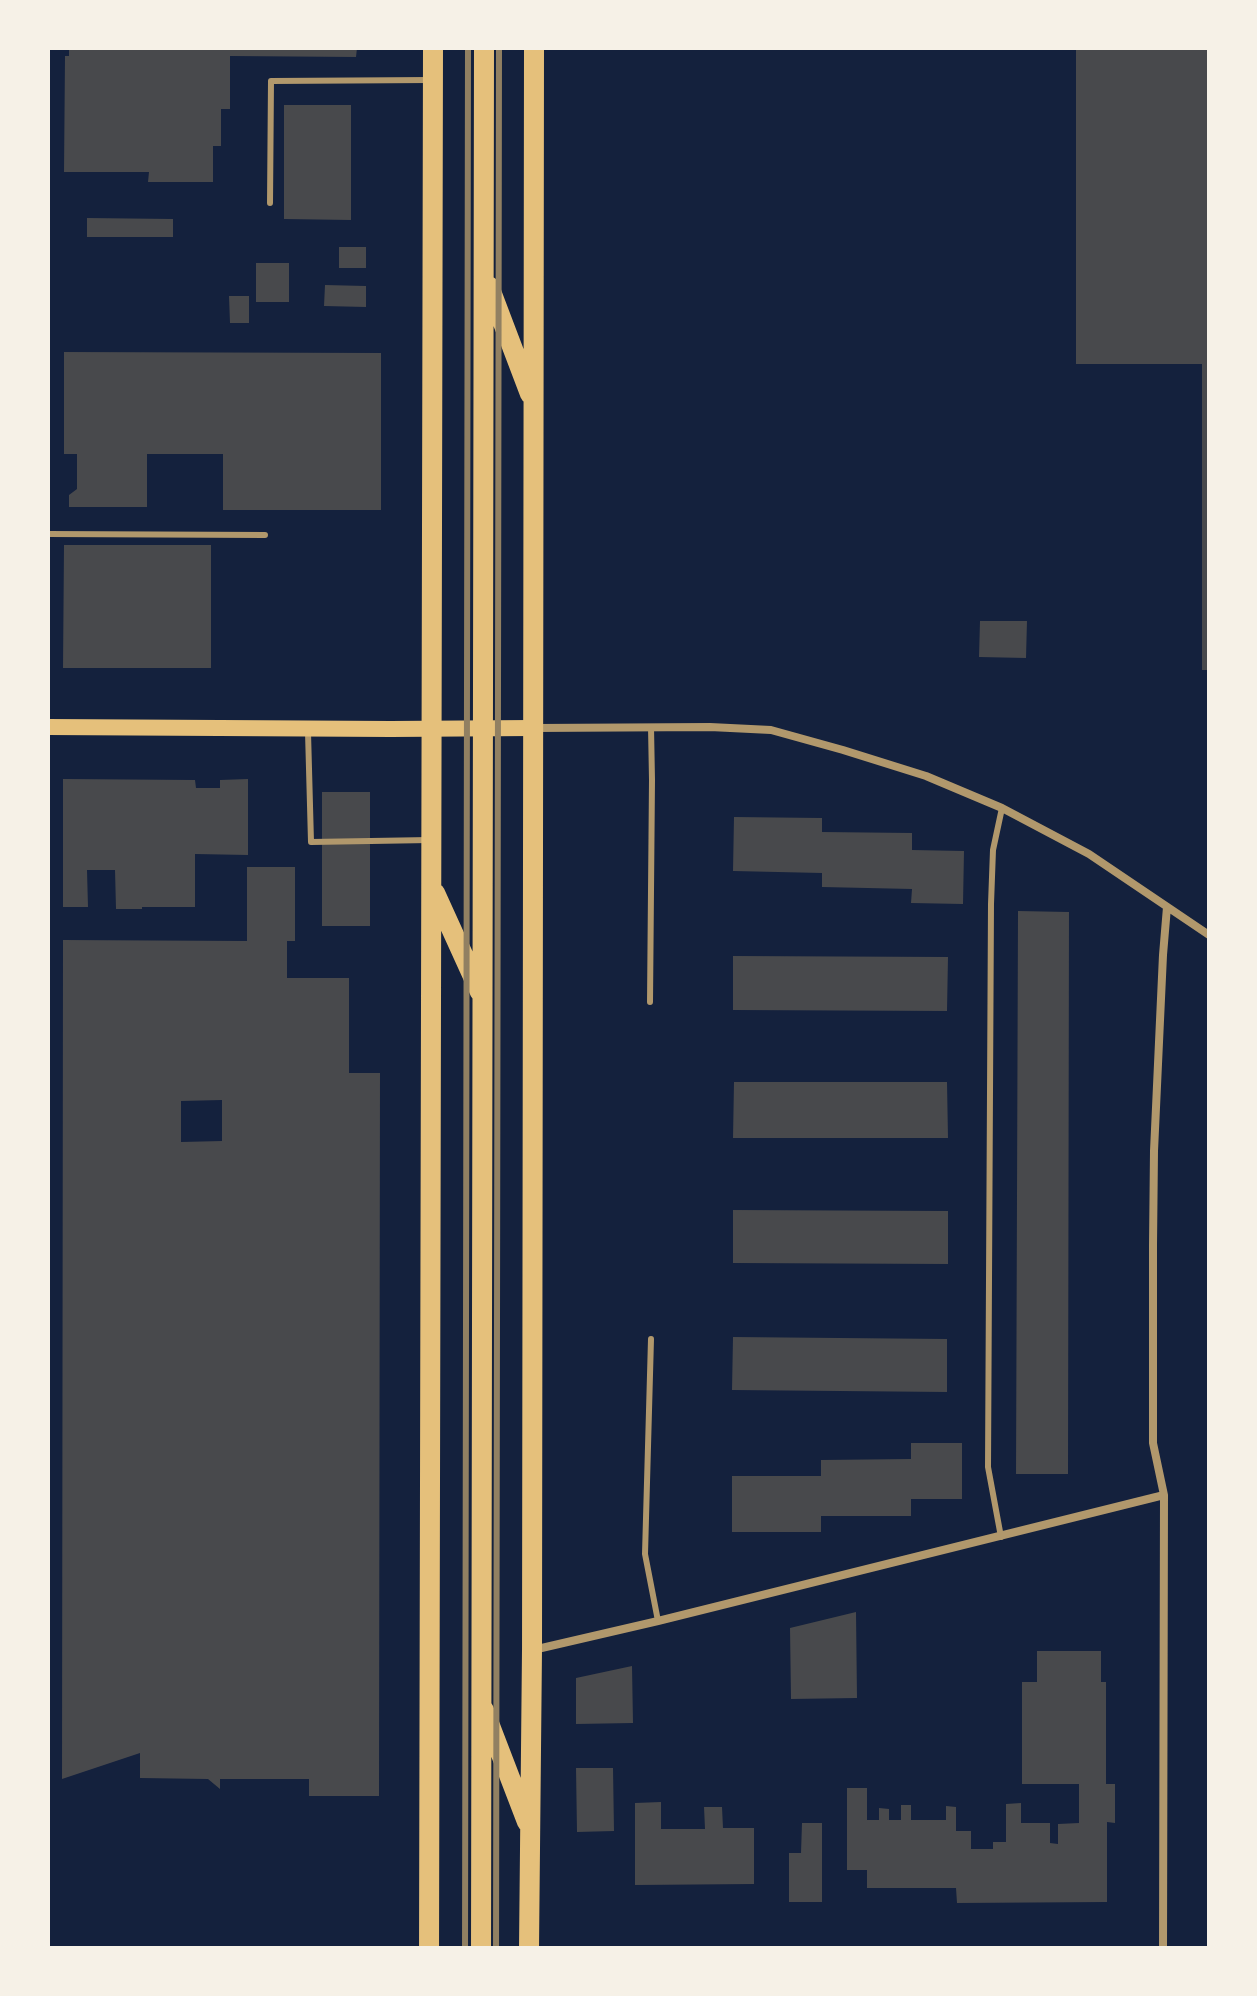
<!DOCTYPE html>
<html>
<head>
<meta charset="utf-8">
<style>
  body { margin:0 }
  #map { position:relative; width:1257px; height:1996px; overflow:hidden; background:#14213d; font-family:"Archivo Narrow",sans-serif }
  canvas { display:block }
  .frame { position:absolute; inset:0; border:50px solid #f6f1e7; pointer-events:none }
</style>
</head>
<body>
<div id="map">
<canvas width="1257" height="1996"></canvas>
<div class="frame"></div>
</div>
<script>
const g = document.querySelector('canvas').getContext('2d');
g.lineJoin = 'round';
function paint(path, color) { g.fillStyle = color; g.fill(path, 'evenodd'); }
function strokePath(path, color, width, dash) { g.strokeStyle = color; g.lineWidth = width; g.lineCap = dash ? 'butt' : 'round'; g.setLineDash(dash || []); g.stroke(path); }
const building = new Path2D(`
  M69,48H357L356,57L230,56V109H221V146H213V182H148L149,172H64L65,56H69Z
  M1076,48H1209V670H1202V364H1076Z
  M284,105H351V220L284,219Z
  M87,218L173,219V237H87Z
  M339,247H366V268H339Z
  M256,263H289V302H256Z
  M325,285L366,286V307L324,306Z
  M229,296H249V323H230Z
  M64,352L381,353V510H223V454H147V507H69V495L77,489V454H64Z
  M64,545H211V668H63Z
  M980,621H1027L1026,658L979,657Z
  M63,779L195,780L196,788H220V780L248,779V855L195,854V907H142V909H116L115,870H87L88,907H63Z
  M322,792H370V926H322Z
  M734,817L822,818V832L912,833V850L964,851L963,904L911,903L912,889L822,887V873L733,871Z
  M247,867H295V941H287V978H349V1073H380L379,1796H309V1779H220V1789L208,1779L140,1778V1753L62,1779L63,940L247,941ZM222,1100V1141L181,1142V1101Z
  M1018,911L1069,912L1068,1474H1016Z
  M733,956L948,957L947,1011L733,1010Z
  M734,1082H947L948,1138H733Z
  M733,1210L948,1211V1264L733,1263Z
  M733,1337L947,1339V1392L732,1390Z
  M911,1443H962V1499H911V1516H821V1532H732V1476H821V1460L911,1459Z
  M856,1612L857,1698L791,1699L790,1628Z
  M1037,1651H1101V1682H1106V1784H1115V1823L1107,1822V1902L957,1903L956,1888H867V1870H847V1788H867V1820H879V1808L889,1809V1820H901V1805H911V1820H946V1806L956,1807V1831H971V1849H993V1842H1006V1804L1021,1803V1823H1050V1843L1058,1844V1824L1079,1823V1784H1022V1682H1037Z
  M632,1666L633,1723L576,1724V1678Z
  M576,1768H613L614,1831L577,1832Z
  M661,1802V1829H705L704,1807H722L723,1828H754V1884L635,1885V1803Z
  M802,1823H822V1902H789V1853H801Z`);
const service = new Path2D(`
  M270,203L271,81L430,80
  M48,534L265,535
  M308,732L311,842L430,840
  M650,1002L652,780L651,727
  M651,1339L645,1554L658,1621
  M1001,1537L988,1467L991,904L993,850L1002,808`);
const minor = new Path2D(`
  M535,728L710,727L771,730L843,750L926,776L1002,808L1089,854L1209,935
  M533,1650L658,1621L1164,1495
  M1163,1948L1164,1495L1153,1443V1245L1154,1151L1163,955L1167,907`);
const secondary = new Path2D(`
  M48,727L391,729L532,728`);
const primary = new Path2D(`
  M489,286L530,394
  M435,893L480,992
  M484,1710L527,1822
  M429,1948L433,48
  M481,1948L484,48
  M529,1948L532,1650L534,48`);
const rail = new Path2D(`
  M465,1948L468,48
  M496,1948L499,48`);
paint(building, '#48494c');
strokePath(service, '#b1986c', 6);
strokePath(minor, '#b1986c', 8);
strokePath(secondary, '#e5c07b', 16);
strokePath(primary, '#e5c07b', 20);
strokePath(rail, '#918062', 6);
</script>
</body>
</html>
